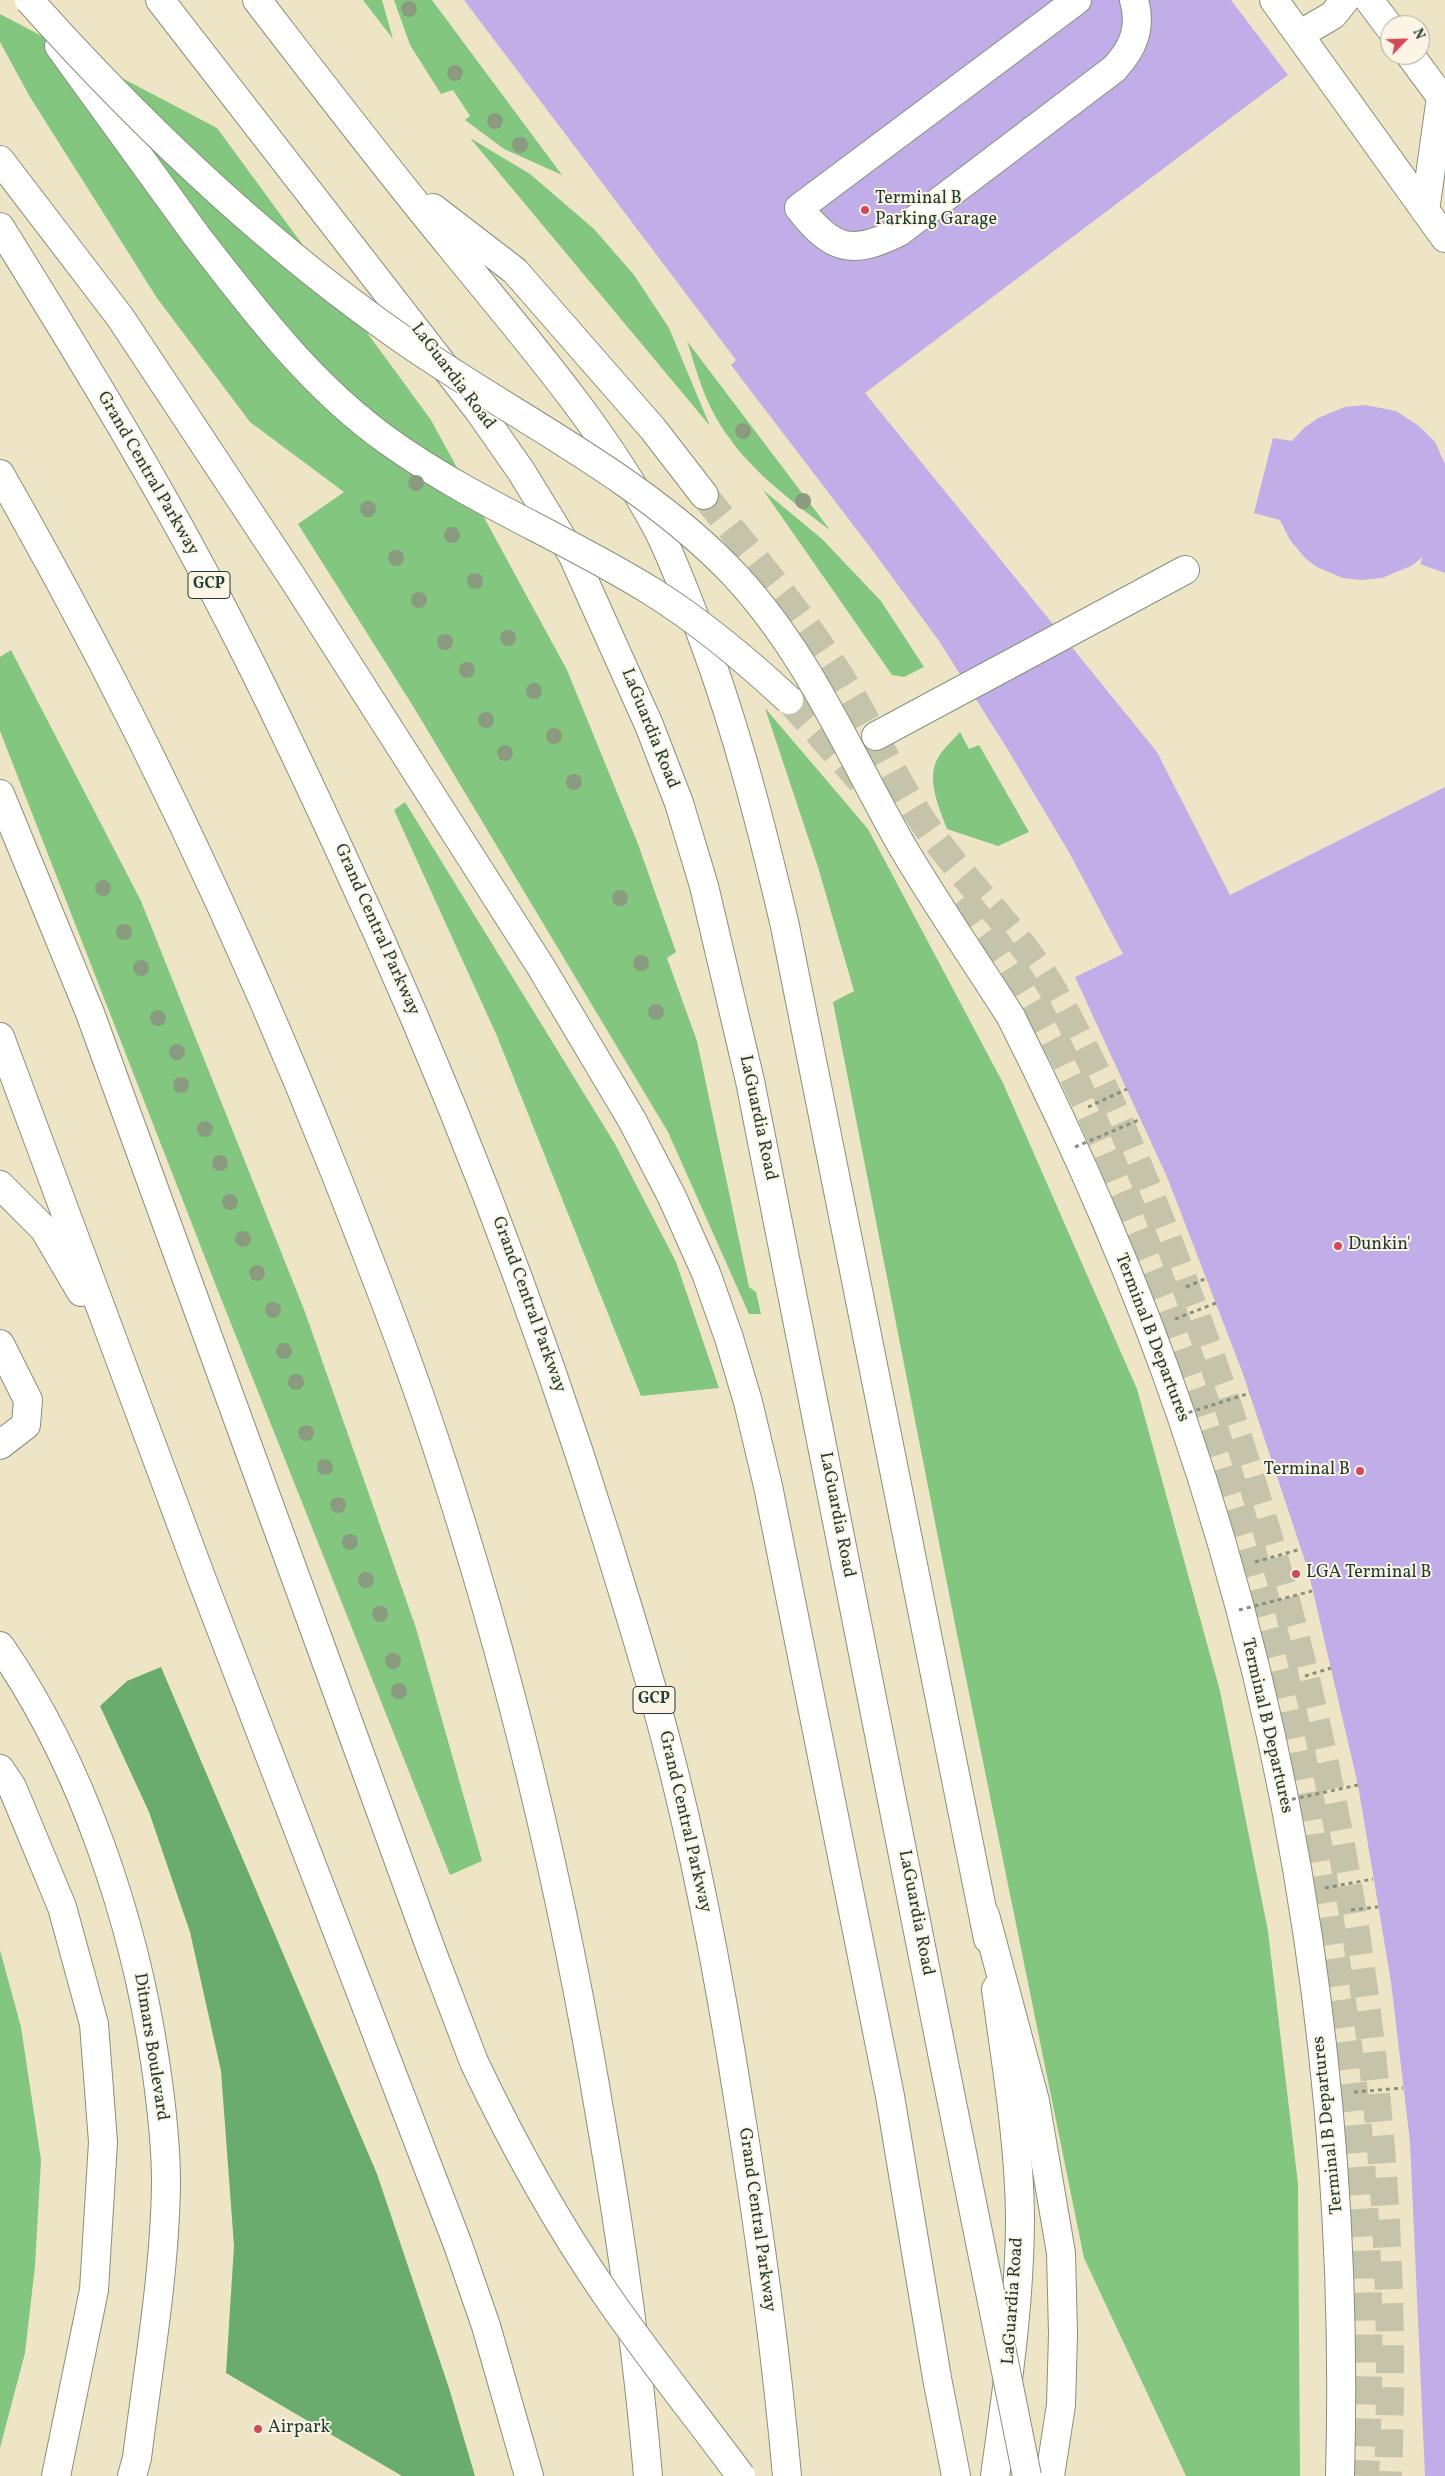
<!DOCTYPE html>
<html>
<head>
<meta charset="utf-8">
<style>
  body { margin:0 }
  #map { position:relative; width:1445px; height:2476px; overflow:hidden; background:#eee5c6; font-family:Vollkorn,serif }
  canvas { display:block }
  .north { position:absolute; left:1380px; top:15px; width:50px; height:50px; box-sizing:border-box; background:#fcf5e5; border:1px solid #a4ab9e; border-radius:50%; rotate:66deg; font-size:14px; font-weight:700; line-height:20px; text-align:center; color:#1f3d34 }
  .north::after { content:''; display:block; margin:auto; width:18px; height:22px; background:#d1495b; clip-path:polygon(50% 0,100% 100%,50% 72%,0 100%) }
</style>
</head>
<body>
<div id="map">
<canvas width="1445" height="2476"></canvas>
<div class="north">N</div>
</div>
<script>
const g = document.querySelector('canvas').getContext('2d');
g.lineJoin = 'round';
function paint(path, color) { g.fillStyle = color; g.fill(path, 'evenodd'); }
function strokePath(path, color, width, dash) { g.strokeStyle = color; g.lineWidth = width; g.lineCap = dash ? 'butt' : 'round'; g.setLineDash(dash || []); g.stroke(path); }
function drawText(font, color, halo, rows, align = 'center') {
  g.font = font + ' Vollkorn,serif'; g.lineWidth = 4; g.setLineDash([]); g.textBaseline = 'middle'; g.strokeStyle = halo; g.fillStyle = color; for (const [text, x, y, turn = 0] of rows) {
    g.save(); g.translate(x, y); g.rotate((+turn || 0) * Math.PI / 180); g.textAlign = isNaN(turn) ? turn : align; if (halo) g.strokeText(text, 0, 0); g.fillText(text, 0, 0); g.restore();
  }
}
const green = new Path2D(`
  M363,0H382L393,39Z
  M394,0H432L562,175L504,149L465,120L470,116L453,90L441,94L410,45Z
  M0,14L217,128L431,420L567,670L638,844L676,952L667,958L697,1041L749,1287L756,1292L761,1314H749L668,1132L413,706L298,524L344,492L250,422L157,298L30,97L0,42Z
  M470,138L530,174L594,229L634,275L669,328L710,426Z
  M687,341L830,530C783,495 736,460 710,406C700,386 694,362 687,341Z
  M763,490L822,539L881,601L924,667L904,677L892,675Z
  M11,650L141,901L305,1312L416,1628L482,1861L450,1875L220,1296L0,731V657Z
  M765,708L868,829L1003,1083L1137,1389L1220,1691L1268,1931L1298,2184L1300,2476H1186L1084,2258L955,1624L833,1002L854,991L818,867Z
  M960,732L969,749L979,745L1029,832L998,846L947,829C939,807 925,778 939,756C944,748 953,740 960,732Z
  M405,802L615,1144L676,1262L719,1388L641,1396L497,1036L394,810Z
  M0,1950L21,2027L41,2160L35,2266L25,2353L0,2448Z`);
const forest = new Path2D(`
  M161,1667L377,2174L449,2388L475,2476H402L226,2373L234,2246L221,2071L190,1932L149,1812L100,1706L127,1681Z`);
const building = new Path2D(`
  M464,0H1231L1288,75L865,393L1157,752L1230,895L1445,787V2476H1425L1410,2142L1391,1982L1358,1785L1308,1570L1242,1371L1167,1177L1075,977L1123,954L1070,854L1005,745L939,641L873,551L731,365L736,360Z
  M1365,405L1396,411L1419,426L1435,442L1445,464V573L1420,564L1423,557L1411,566L1382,578L1361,580L1343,578L1317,567L1306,559L1290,540L1280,520L1254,513L1273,438L1292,441L1304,428L1318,418L1345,407Z`);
const minorTunnel = new Path2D(`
  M704,495C751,554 800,612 840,676C869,722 891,772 920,817C961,881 1020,930 1057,997C1115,1100 1159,1212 1199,1323C1332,1690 1403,2085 1388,2476
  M789,700L861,781
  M963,898C1042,995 1088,1104 1136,1219C1191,1352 1237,1488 1273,1628C1301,1735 1319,1845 1335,1954C1346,2028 1357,2103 1362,2177C1370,2277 1370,2376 1365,2476`);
const path = new Path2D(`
  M1186,1287L1207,1278
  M1305,1676L1331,1668
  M1351,1910L1378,1907`);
const minor = new Path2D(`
  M160,0L479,411L521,471L573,556L649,725L679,803L704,886L750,1081L946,2073
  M257,0C321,83 385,167 452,248C525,338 602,425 657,528C671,555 682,585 693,613C733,714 760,820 785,926L988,1939
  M1077,0L799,208C832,250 851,256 899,232L1114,69C1133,49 1142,28 1134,0
  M1274,0L1445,238
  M1369,0L1390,28
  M1299,35L1333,15L1345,0
  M59,46L196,235
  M1410,55L1441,97L1425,211
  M433,208L515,271L653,429L704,495
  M876,736L1185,570
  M1011,1017C1076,1146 1134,1278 1181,1415C1298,1754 1350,2117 1340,2476
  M0,1344L28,1400L26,1425L0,1445
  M0,1646C82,1764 134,1920 155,2061C161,2101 166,2143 166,2183C165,2273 148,2369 137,2458L132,2476
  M0,1769L12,1787L62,1907L94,2024L103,2142L94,2290L56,2476
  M995,2476C1007,2389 1020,2303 1020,2216C1019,2139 1006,2064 996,1989`);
const highway = new Path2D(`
  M0,160L120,317L294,580L541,967L632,1120L672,1197L706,1273L729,1338L748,1402L768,1486L890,2096L937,2378L956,2476
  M0,227C53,312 106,398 156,486C224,604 284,729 341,853C445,1076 534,1305 607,1540C627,1605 648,1671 665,1737C697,1858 720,1981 739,2104C759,2228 776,2351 787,2476
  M0,474C130,701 239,931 336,1175C371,1264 406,1353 436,1444C510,1667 564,1896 602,2127C622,2243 638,2359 648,2476
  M0,794L90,1013L432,1952L474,2062
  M0,1037L201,1577L458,2245L486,2326L529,2476
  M0,1185L44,1229L81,1292
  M985,1915L1035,2101L1061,2253L1063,2334L1061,2405L1050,2476`);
const pathBridge = new Path2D(`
  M1088,1107L1127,1089
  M1075,1147L1141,1119
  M1175,1319L1216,1303
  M1181,1415L1250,1393
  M1255,1562L1301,1549
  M1239,1610L1312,1591
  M1284,1801L1358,1785
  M1325,1888L1373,1879
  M1354,2092L1403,2088`);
const minorBridge = new Path2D(`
  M29,0C141,125 264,243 402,339C509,414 635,474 726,566C806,647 847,750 902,846C936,904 975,960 1011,1017
  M196,235C254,310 310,385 388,441C470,500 566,538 651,591C701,622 746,660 789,700
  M946,2073L1027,2476`);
const highwayBridge = new Path2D(`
  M474,2062C512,2142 555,2220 605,2293C648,2356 696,2415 741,2476`);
const trees = [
  [409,9],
  [455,73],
  [495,121],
  [520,145],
  [743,431],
  [416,483],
  [803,501],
  [368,509],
  [452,535],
  [396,558],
  [475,581],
  [419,600],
  [508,638],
  [445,642],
  [467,670],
  [534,691],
  [486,720],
  [554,736],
  [505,753],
  [574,782],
  [103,888],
  [620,898],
  [124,932],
  [641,963],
  [141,968],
  [656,1012],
  [158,1018],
  [177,1052],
  [181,1085],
  [205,1129],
  [220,1163],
  [230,1202],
  [243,1239],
  [257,1273],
  [273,1310],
  [284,1351],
  [296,1382],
  [306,1433],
  [325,1467],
  [338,1505],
  [350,1542],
  [366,1580],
  [380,1614],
  [393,1661],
  [399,1691]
];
const markers = [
  [865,210,5,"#d1495b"],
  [1338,1246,5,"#d1495b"],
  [1360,1471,5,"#d1495b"],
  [1296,1574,5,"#d1495b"],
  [258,2429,5,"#d1495b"]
];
const shields = [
  [209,585,42],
  [654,1700,42]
];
const shieldNames = [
  ["GCP",209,585],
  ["GCP",654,1700]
];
const poiNames = [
  ["Terminal B",875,200],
  ["Parking Garage",875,221],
  ["Dunkin'",1348,1246],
  ["Terminal B",1350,1471,"right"],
  ["LGA Terminal B",1306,1574],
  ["Airpark",268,2429]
];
const streetNames = [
  ["LaGuardia Road",452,377,53],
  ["Grand Central Parkway",147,474,60],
  ["LaGuardia Road",649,729,68],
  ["Grand Central Parkway",376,930,66],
  ["LaGuardia Road",757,1118,78],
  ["Grand Central Parkway",528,1305,70],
  ["Terminal B Departures",1151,1338,69],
  ["LaGuardia Road",836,1515,79],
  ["Terminal B Departures",1266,1726,77],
  ["Grand Central Parkway",684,1822,77],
  ["LaGuardia Road",915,1913,79],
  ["Ditmars Boulevard",150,2047,81],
  ["Terminal B Departures",1329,2125,-96],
  ["Grand Central Parkway",756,2220,82],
  ["LaGuardia Road",1014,2301,-86]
];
paint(green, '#83c680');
paint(forest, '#6aab6e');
paint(building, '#c1ade8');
strokePath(minorTunnel, '#c5c3a9', 28, [28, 14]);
strokePath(minor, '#86917d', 30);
strokePath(highway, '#86917d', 30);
strokePath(path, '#86917d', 3, [4, 4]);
strokePath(minor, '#fff', 28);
strokePath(highway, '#fff', 28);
strokePath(minorBridge, '#86917d', 30, []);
strokePath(highwayBridge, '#86917d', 30, []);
strokePath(pathBridge, '#86917d', 3, [4, 4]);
strokePath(minorBridge, '#fff', 28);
strokePath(highwayBridge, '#fff', 28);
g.fillStyle = '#8a9b80';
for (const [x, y] of trees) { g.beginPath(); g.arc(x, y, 8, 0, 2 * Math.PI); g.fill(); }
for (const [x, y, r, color] of markers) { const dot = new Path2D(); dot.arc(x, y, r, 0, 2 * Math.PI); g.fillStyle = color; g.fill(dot); strokePath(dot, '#fcf5e5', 2); }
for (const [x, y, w] of shields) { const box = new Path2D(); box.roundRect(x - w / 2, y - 13.5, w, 27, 4); g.fillStyle = '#fcf5e5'; g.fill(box); strokePath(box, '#1f3d34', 1); }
drawText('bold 16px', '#1f3d34', null, shieldNames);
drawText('18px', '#1f3d34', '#fcf5e5', poiNames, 'left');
drawText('18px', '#1f3d34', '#fcf5e5', streetNames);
</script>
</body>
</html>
